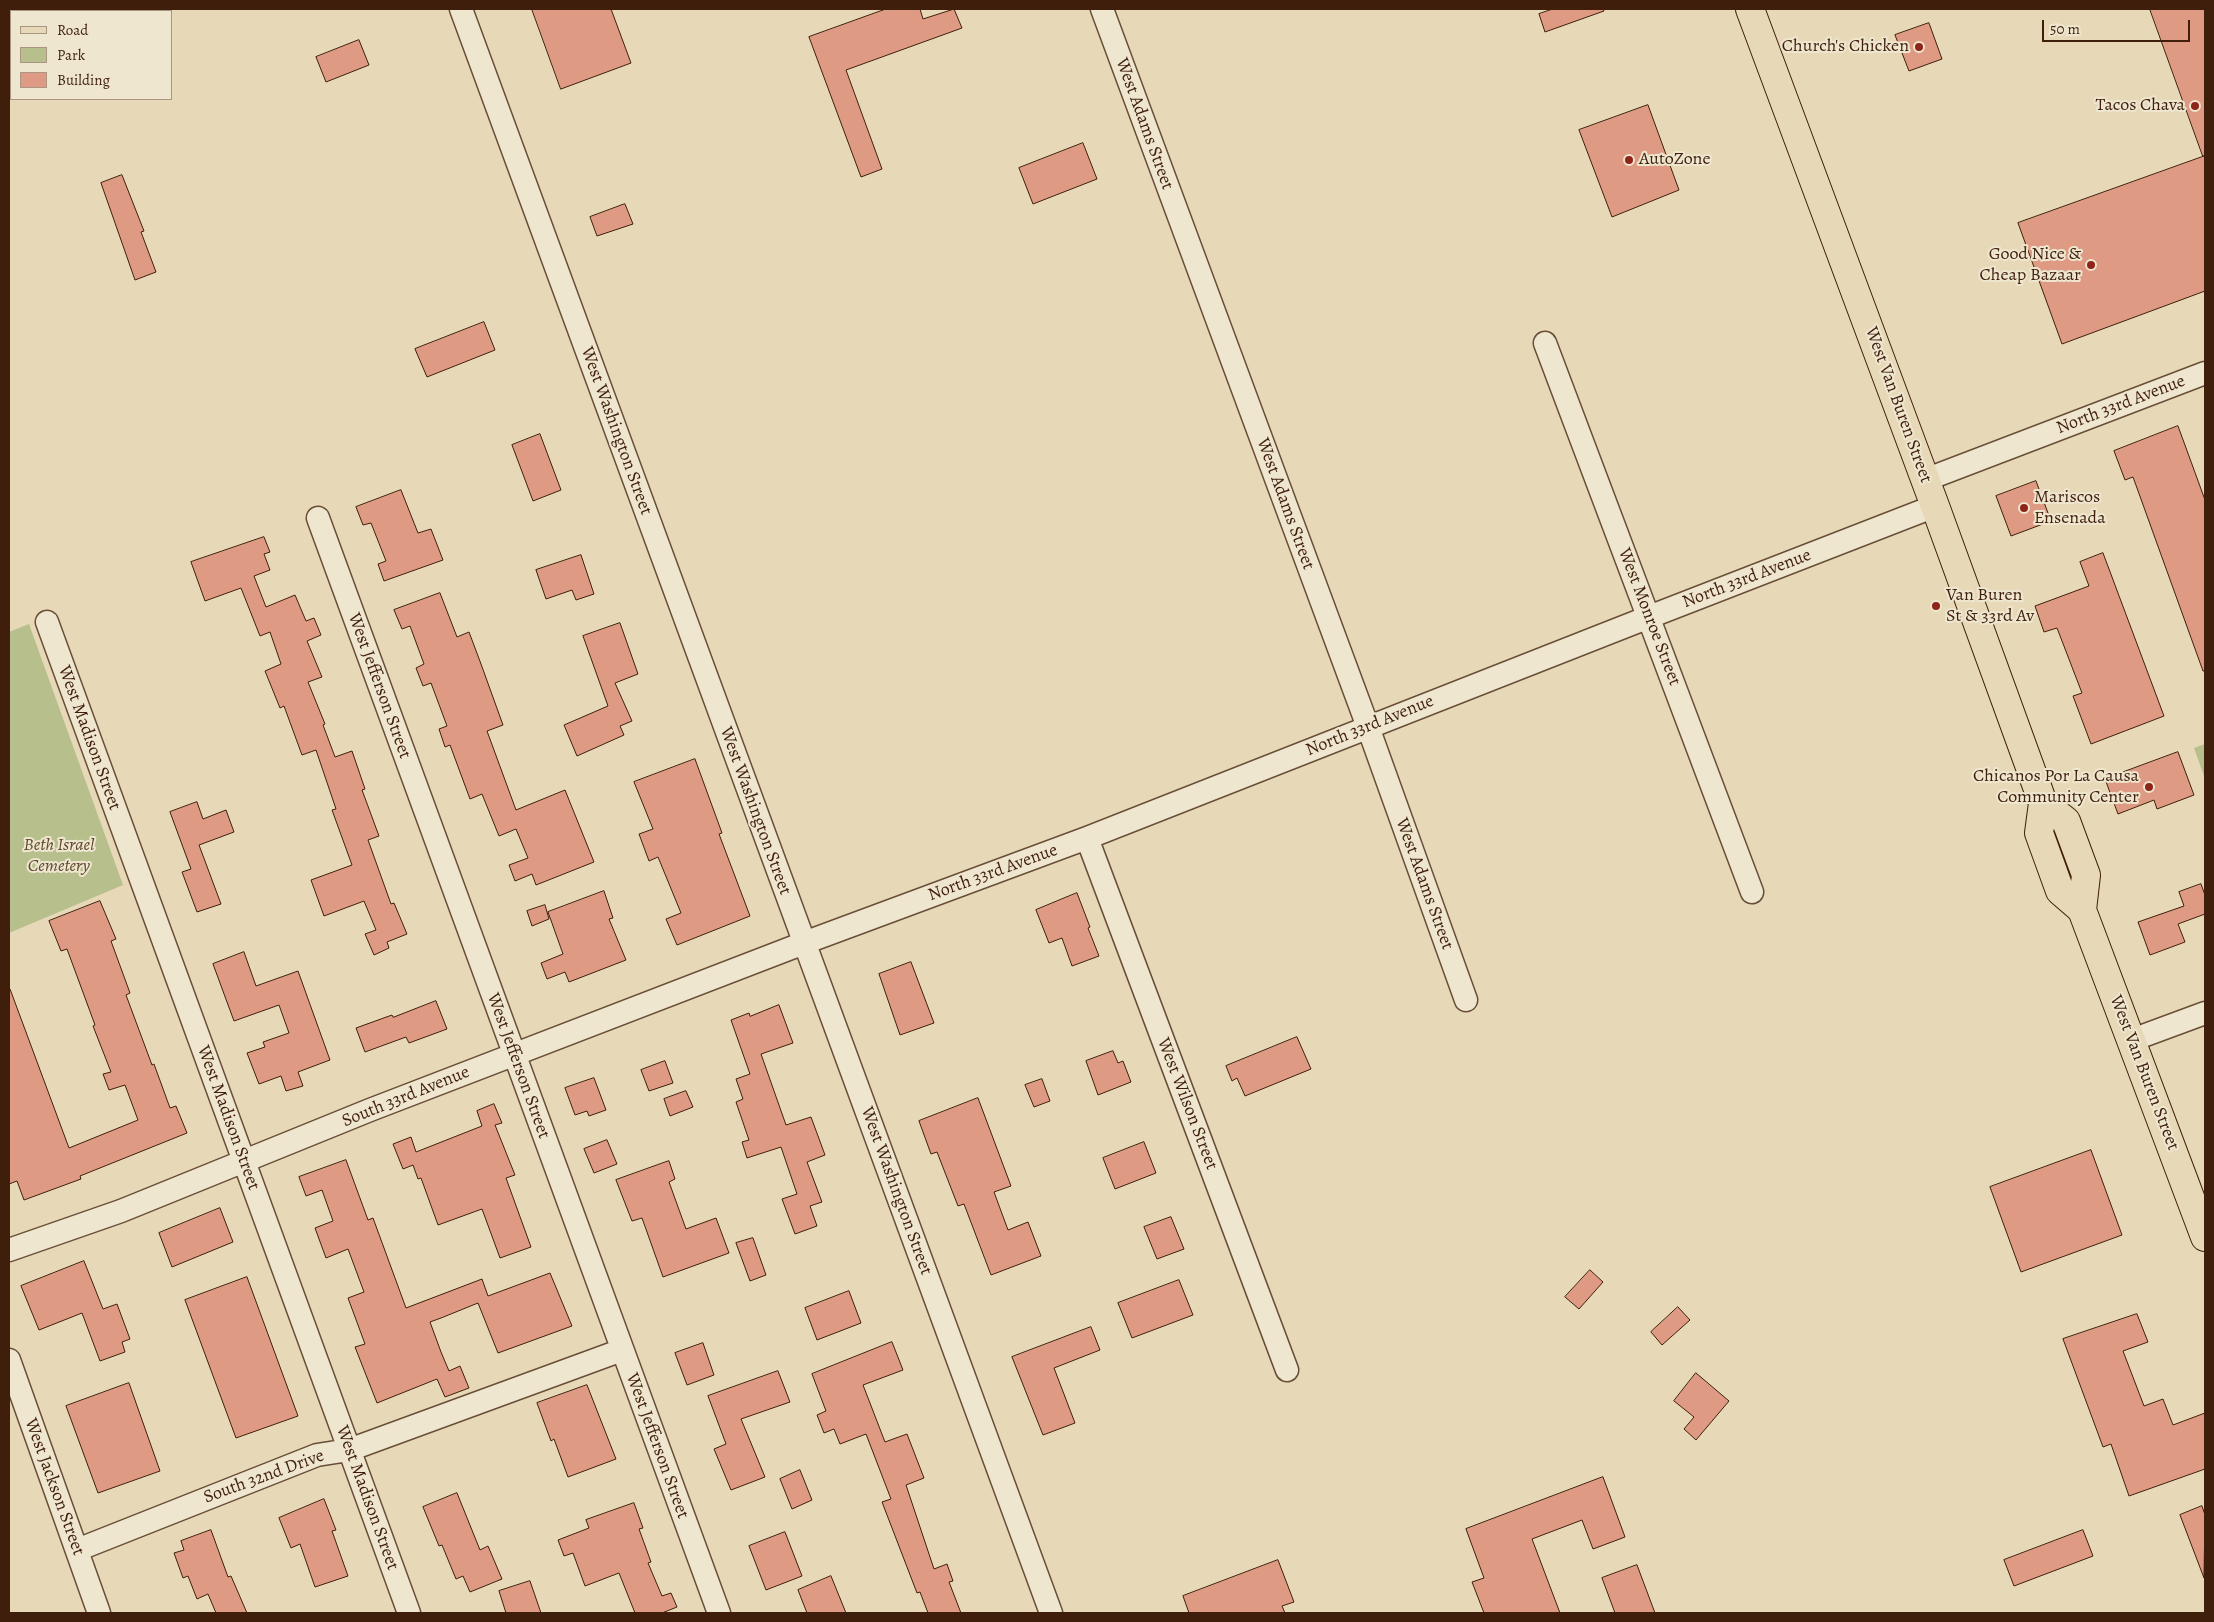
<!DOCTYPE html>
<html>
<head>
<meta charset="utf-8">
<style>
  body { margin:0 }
  #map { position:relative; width:2214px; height:1622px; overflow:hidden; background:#e7d9b7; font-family:Alegreya,serif }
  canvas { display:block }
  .frame { position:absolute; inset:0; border:10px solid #3f1f0c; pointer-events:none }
  .legend { position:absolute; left:10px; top:10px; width:162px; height:90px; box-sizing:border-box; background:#efe6d0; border:1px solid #a99682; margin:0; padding:6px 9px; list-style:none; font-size:15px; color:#3f1f0c }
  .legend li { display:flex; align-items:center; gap:10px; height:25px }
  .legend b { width:25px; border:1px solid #a99682 }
  .scale { position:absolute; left:2042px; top:20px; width:148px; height:22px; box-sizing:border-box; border:2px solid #3f1f0c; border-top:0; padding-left:6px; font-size:15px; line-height:18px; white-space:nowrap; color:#3f1f0c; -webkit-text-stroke:4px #efe6d0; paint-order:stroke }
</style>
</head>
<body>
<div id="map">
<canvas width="2214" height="1622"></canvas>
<div class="frame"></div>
<ul class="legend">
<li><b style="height:6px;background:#e7d9b7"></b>Road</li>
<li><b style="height:14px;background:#b7bf8d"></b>Park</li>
<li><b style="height:14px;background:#de9a82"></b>Building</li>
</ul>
<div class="scale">50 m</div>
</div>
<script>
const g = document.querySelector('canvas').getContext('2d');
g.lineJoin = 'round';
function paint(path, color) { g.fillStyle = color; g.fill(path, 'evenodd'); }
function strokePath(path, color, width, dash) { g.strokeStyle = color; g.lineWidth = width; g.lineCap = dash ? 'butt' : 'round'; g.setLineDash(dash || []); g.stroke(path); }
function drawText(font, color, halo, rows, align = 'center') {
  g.font = font + ' Alegreya,serif'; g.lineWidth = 4; g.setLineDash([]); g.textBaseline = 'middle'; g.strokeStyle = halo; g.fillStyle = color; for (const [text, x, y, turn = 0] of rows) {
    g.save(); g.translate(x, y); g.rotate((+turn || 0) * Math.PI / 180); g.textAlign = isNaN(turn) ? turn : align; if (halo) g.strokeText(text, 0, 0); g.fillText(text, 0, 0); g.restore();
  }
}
const green = new Path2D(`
  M29,624L123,885L9,933V632Z
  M2205,744V779L2194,748Z`);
const building = new Path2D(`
  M532,9H611L631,63L561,89Z
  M886,9H920L923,19L954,9L962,28L846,70L882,169L861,177L809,37Z
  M1553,9H1603L1604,11L1545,32L1539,14Z
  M2150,9H2205V156H2203Z
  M1929,23L1942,59L1909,71L1895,35Z
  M359,40L369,65L326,82L316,57Z
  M1648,105L1679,190L1612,217L1579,130Z
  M1083,143L1097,179L1033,204L1019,168Z
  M2205,156V291L2062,344L2018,223Z
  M122,175L144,231L141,232L156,272L135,280L101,183Z
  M625,204L633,224L597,236L590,217Z
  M484,322L495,350L427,377L415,349Z
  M2178,426L2205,500V671H2203L2133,477L2125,480L2114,451Z
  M540,434L561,490L533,501L512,445Z
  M2036,481L2051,521L2011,536L1996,496Z
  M401,490L418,533L431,529L443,560L384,581L378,564L386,561L371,523L363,525L356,507Z
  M264,537L270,552L264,554L270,570L254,576L266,607L295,595L306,621L314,618L321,635L307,641L322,677L308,682L325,724L323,725L335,757L352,751L365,789L362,790L379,836L368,840L391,904L394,903L407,934L387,942L389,948L374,955L365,934L376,930L364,901L324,916L311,880L352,865L332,810L336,809L316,750L302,755L284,706L280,708L265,671L281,664L270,632L260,636L241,588L205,601L191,562Z
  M2103,553L2164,716L2091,744L2073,696L2082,693L2057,628L2044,632L2035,606L2089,586L2080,562Z
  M581,555L594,594L576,600L572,590L546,599L536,570Z
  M440,593L457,637L469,632L481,664L503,725L487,731L516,810L565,790L594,862L536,885L532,874L515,881L509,865L528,858L516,829L499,836L482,794L470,799L450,745L445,747L439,729L447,726L431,683L423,686L416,668L424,664L410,626L402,629L394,610Z
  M620,623L638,674L615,683L632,721L620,726L624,735L577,756L564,725L608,706L583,636Z
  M2178,752L2194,795L2157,809L2154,800L2118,814L2105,779Z
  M695,759L722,833L719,834L750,916L677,945L666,919L681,913L658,857L649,861L639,834L653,829L634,782Z
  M197,802L203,819L226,810L234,832L199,845L221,904L197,912L182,872L191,869L170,812Z
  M2201,884L2205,895V914L2178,924L2185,942L2150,955L2138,922L2184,906L2179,892Z
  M604,891L613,918L609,919L626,960L569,982L565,972L547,979L541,963L563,954L548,912Z
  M1077,893L1090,927L1088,928L1099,956L1072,966L1062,938L1049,943L1036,910Z
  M100,901L116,939L111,941L130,993L126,995L152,1065L154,1064L170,1108L176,1106L187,1133L80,1176L81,1179L24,1200L17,1181L9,1184V989H10L69,1148L138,1120L125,1085L109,1090L103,1074L111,1072L93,1026L95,1025L67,949L61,951L49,921Z
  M545,905L549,919L532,926L527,911Z
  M244,952L256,986L298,971L330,1060L298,1072L303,1086L286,1091L281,1076L259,1084L247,1053L265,1047L263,1042L289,1033L279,1005L234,1021L213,964Z
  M911,962L934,1023L900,1035L879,974Z
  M436,1001L447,1029L409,1043L406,1037L365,1052L356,1028L392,1015L393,1017Z
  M779,1005L793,1043L761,1054L786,1125L811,1117L825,1155L807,1162L822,1202L810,1206L817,1226L795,1234L782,1199L797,1194L781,1147L747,1158L742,1142L749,1140L736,1102L743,1099L736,1079L750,1074L731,1020L749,1013L750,1016Z
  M1297,1037L1311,1069L1245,1096L1237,1078L1232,1081L1226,1066Z
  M1113,1051L1118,1063L1123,1061L1131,1082L1098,1095L1086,1061Z
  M665,1061L673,1083L649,1091L641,1070Z
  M594,1078L606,1110L589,1116L587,1111L575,1115L565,1088Z
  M1042,1079L1050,1101L1034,1107L1025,1085Z
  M686,1091L693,1107L670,1116L664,1099Z
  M978,1098L1011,1186L994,1192L1008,1230L1028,1222L1041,1256L991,1275L964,1204L958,1206L937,1152L931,1154L919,1121Z
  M494,1104L502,1123L495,1125L515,1175L506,1178L531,1247L500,1258L482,1209L438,1225L421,1178L418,1179L413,1165L403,1169L393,1144L411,1137L416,1152L482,1126L477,1111Z
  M607,1140L617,1164L594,1173L584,1149Z
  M1144,1142L1156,1173L1115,1189L1103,1158Z
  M2091,1150L2122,1235L2021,1272L1990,1187Z
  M346,1160L368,1220L373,1218L406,1308L482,1279L488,1296L550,1273L572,1326L498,1353L478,1303L441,1318L430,1322L441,1352L449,1371L460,1366L469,1388L445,1397L437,1379L377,1403L355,1347L365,1344L348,1298L364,1292L348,1249L326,1258L315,1228L333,1221L322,1190L306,1196L299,1177Z
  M669,1161L675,1179L669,1182L686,1229L716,1218L729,1253L663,1277L642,1218L632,1221L616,1180Z
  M220,1208L233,1242L172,1267L159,1233Z
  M1171,1217L1184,1249L1157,1259L1144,1227Z
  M753,1238L766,1275L750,1281L736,1243Z
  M84,1261L103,1309L117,1304L130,1339L122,1342L125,1352L100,1361L82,1313L39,1330L21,1286Z
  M1590,1270L1603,1282L1579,1309L1565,1297Z
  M247,1277L298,1416L236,1438L185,1300Z
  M1179,1280L1193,1315L1132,1338L1118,1303Z
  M849,1291L861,1323L817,1340L805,1308Z
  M1678,1307L1690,1320L1662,1345L1651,1332Z
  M2137,1314L2148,1342L2123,1351L2144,1406L2163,1399L2173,1425L2205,1413V1469L2129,1496L2111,1444L2103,1447L2063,1339Z
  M1091,1327L1100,1350L1054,1368L1075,1423L1043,1435L1012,1357Z
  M892,1342L903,1370L863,1385L885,1442L907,1434L924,1478L906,1485L934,1569L947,1564L953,1581L949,1582L961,1613H928L920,1592L917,1593L882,1502L891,1499L866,1434L840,1444L834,1429L824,1433L817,1415L826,1411L812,1374Z
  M703,1343L714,1375L687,1385L675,1353Z
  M778,1371L790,1402L741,1419L765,1477L731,1490L714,1449L726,1444L708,1396Z
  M1696,1373L1729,1401L1696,1440L1684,1429L1694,1417L1674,1401Z
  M129,1383L160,1471L98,1493L66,1406Z
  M587,1385L616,1459L568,1477L554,1439L551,1441L537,1403Z
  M800,1470L812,1500L792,1509L780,1479Z
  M1603,1477L1625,1537L1593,1549L1582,1520L1532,1539L1560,1613H1484L1472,1582L1484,1578L1466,1529Z
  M457,1493L480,1550L488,1546L502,1579L470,1592L463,1576L456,1579L442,1545L439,1546L423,1507Z
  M324,1499L336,1530L332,1531L348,1576L315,1587L300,1544L291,1548L279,1518Z
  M634,1503L643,1528L639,1529L651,1562L648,1563L662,1596L671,1593L677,1607L662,1613H635L619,1573L585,1586L573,1553L564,1556L558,1540L589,1528L586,1520Z
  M2202,1506L2205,1515L2204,1578L2180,1515Z
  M211,1530L228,1577L231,1576L247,1613H216L208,1594L197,1599L188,1576L183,1578L174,1553L184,1550L181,1541Z
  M2083,1530L2093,1556L2014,1586L2004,1560Z
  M785,1532L802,1576L766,1590L749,1546Z
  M1278,1560L1294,1602L1282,1606L1285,1613H1189L1183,1596Z
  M1637,1565L1655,1613H1615L1602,1578Z
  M831,1576L846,1613H807L798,1590Z
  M530,1581L541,1613H506L499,1591Z`);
const street = new Path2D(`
  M461,9L1051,1613
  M1102,9L1368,727L1466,1000
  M1545,343L1752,892
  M1925,480L2205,373
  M318,518L719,1613
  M47,622L409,1613
  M1087,838L1287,1370
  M2132,1040L2205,1013
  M9,1250L121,1211L370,1110L804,943L1087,838L1649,617L1935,506
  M9,1360L99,1613
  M77,1550L317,1455L349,1450L622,1350`);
const primary = new Path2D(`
  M1750,9L1935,506L2043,803L2039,833L2060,891L2082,910
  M2043,803L2066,821L2086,875L2082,910L2205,1237`);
const markers = [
  [1919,47,5,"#8f2418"],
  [2195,106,5,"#8f2418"],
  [1629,160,5,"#8f2418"],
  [2091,265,5,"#8f2418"],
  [2024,508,5,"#8f2418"],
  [1936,606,5,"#8f2418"],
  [2149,787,5,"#8f2418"]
];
const poiNames = [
  ["Church's Chicken",1909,47],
  ["Tacos Chava",2185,106],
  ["AutoZone",1639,160,"left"],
  ["Good Nice &",2081,255],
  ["Cheap Bazaar",2081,276],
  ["Mariscos",2034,498,"left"],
  ["Ensenada",2034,519,"left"],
  ["Van Buren",1946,596,"left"],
  ["St & 33rd Av",1946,617,"left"],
  ["Chicanos Por La Causa",2139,777],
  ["Community Center",2139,798]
];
const streetNames = [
  ["West Adams Street",1144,124,70],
  ["West Van Buren Street",1898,405,70],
  ["North 33rd Avenue",2121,405,-21],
  ["West Washington Street",616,431,70],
  ["West Adams Street",1285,504,70],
  ["North 33rd Avenue",1747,579,-21],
  ["West Monroe Street",1649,617,69],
  ["West Jefferson Street",379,686,70],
  ["North 33rd Avenue",1370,726,-22],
  ["West Madison Street",89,738,70],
  ["West Washington Street",755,811,70],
  ["North 33rd Avenue",993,873,-20],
  ["West Adams Street",1424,884,70],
  ["West Jefferson Street",518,1066,70],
  ["West Van Buren Street",2144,1073,69],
  ["South 33rd Avenue",406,1097,-22],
  ["West Wilson Street",1187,1104,69],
  ["West Madison Street",228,1118,70],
  ["West Washington Street",896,1191,70],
  ["West Jefferson Street",657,1446,70],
  ["South 32nd Drive",264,1477,-20],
  ["West Jackson Street",54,1487,70],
  ["West Madison Street",367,1498,70]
];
const parkNames = [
  ["Beth Israel",59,846],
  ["Cemetery",59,867]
];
paint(green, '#b7bf8d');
paint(building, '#de9a82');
strokePath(building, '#3f1f0c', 1);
strokePath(street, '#694e37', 25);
strokePath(primary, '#3f1f0c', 30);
strokePath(street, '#efe6d0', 22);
strokePath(primary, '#e7d9b7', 28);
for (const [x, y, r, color] of markers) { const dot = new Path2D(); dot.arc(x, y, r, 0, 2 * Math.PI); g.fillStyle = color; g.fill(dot); strokePath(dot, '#efe6d0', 2); }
drawText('18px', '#3f1f0c', '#efe6d0', poiNames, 'right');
drawText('18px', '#3f1f0c', '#efe6d0', streetNames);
drawText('italic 18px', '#5d472c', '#efe6d0', parkNames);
</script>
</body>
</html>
